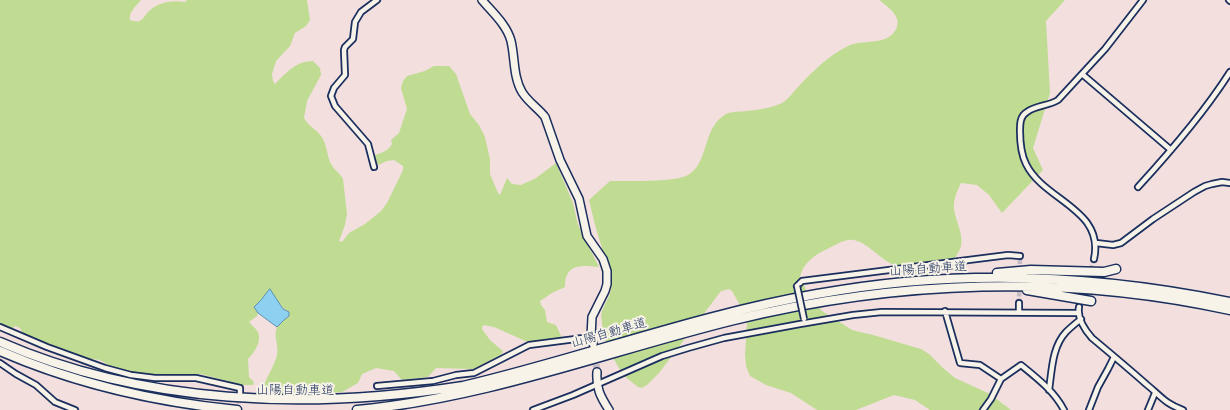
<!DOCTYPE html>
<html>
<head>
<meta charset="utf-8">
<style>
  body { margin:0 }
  canvas { display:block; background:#f2dfde }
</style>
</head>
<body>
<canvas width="1230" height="410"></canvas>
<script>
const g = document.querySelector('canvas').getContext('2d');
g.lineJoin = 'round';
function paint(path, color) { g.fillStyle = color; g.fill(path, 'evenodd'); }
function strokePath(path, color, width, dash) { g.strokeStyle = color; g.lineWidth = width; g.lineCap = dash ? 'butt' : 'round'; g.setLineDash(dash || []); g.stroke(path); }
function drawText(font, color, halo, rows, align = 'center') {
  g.font = font + ' Mynerve,"Klee One",sans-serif'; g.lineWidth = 4; g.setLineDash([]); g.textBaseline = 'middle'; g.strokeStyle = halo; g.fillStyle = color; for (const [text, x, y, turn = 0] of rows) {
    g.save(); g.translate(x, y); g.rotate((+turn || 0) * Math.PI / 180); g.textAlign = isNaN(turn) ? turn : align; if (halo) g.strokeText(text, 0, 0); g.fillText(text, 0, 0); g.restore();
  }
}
const green = new Path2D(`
  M0,0H141C136,6 128,13 130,20C133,21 137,22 140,21C143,19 146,14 149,11C159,2 172,0 185,2L187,0H307L310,20L306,26L295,33L290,46L276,61L272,74L273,81L275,84C286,73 296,61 313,61L320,68L321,75L307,101L304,118C309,127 316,129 321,136C326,142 327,154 330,162C333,169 341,174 343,179L347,214L345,225L339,241L342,242L349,233L365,224L381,211L387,203L403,170V166L394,160L387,161L378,165L375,159V155C382,153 389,150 392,144L391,140L399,133L407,109L401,88L403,81L407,76L425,71L434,66H449L456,74L470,114L479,125L485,137L490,159V174L498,193L500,195L507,178L512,184L521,185L536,178L556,163L573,203L578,225L599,267C588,266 572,263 567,275C565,278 565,284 565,287L552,293L540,301L541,305L545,310L547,322L556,325L562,338L530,343L494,327L483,325L482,329L490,340L503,351L502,354L474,369L436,368L428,377L402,380L394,371L376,368L362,374L358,383L342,392L287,396L262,390C266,378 274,367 277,355C279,345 273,336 277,327C280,322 286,317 289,312L284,309L273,295L261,300L254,307L258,313L257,316L249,322C252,325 256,329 258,332C262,342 254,353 248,359L249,377L254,382L253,385H241L201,374L141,375L108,366C103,360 97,358 89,360L24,336L20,328L15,326L11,330L0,325Z
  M879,0H1065L1046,21L1050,93L1033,148L1043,170L1002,213L989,195L977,185L961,183C957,191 953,200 954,209C956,223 967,240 958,253C954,260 947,269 939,272C924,279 903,271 890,263C877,256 869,244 854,240C845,238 832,247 823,251C812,257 803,264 800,277L808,294L822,311L852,330L873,335L921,349L929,354L943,368L955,378L990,394L1011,410H930L915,400L894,395L856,410H817L791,393L766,385L750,376L746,366L745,354L747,324L745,314L732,291L729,289L721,291L659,373L647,385L642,388L638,387L623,375L607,347L603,331L601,315L602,311L610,294L612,275L605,258L595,225L589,200L610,181C628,181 671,182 686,176C710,165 701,128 726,114C732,111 740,112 747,111C758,110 771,108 782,103C788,100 794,91 799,86C813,71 829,55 848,46C862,39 885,46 895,31C904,17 888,7 879,0Z`);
const water = new Path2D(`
  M270,289L283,309L289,312V316L284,320L277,327L258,313L254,307L261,300Z`);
const streetTunnel = new Path2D(`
  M1087,282L1094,259
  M1019,303L1020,256
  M401,389L405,410
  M238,410L239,395`);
const secondaryTunnel = new Path2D(`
  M595,354L597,372`);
const street = new Path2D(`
  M1229,0L1230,1
  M1082,74L1171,150
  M374,167L368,144L335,106L331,96L334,88L345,75L344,50L345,47L353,39L355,22L361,12L377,0
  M1138,187C1171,151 1204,113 1230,72
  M1096,243L1113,245L1121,243L1153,219L1194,192L1205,186L1212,184L1222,182L1230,183
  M1094,259C1105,209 1044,201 1026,164C1021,154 1020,142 1020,131C1020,124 1020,116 1027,112C1036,105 1049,106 1058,100L1105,49L1143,0
  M797,286L802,281L1008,255L1020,256
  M1079,307C1077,318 1085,330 1092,338C1110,353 1128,368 1146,384C1161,396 1164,403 1183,410
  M945,311L960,363L980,365L1001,379
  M1019,312V303
  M0,327L47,347L105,368L131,375L155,378H196L240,388V393
  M0,363L16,374L36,385L55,402L75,410
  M377,386L433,381L456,375L474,373L529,345L591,337
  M1049,390C1052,370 1052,347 1066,332C1071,327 1076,323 1081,319
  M533,410L573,395L662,356L688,348L724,338L800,324L853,315L882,312L1078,313
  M983,410L991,399L1001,379L1021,365C1037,378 1054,391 1064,410
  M1089,410L1098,387L1108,369L1114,357
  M1148,410L1155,393`);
const secondary = new Path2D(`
  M482,0C492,12 507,25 511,41C515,57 513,77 522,92C528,102 538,108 545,117L560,160L579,199L587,236L603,259L607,271V284L605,291L592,317L591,337L593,344
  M597,372C596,388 600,396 609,410`);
const highway = new Path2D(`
  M997,273L1031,270L1104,272L1116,269
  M1027,290L1091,301
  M0,342C144,405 309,410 463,386C582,358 696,315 817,294C953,269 1094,274 1230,302
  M0,351C76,384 155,402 237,410
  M357,410C487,398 608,351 734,320C897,280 1066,274 1230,310`);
const streetBridge = new Path2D(`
  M797,286L804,319`);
const streetNames = [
  ["山陽自動車道",928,270,-4],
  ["山陽自動車道",609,334,-16],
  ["山陽自動車道",295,391]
];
paint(green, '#c0dc93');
paint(water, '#8dd0ef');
strokePath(water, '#5f90b5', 1);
strokePath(streetTunnel, '#c7bcc4', 4.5, [4.5, 2]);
strokePath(secondaryTunnel, '#c7bcc4', 7, [7, 3.5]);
strokePath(street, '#1b2f5e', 8);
strokePath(secondary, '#1b2f5e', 10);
strokePath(highway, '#1b2f5e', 11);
strokePath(street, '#f7f3e8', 4.5);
strokePath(secondary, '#f7f3e8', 7);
strokePath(highway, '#f7f3e8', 8);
strokePath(streetBridge, '#1b2f5e', 8, []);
strokePath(streetBridge, '#f7f3e8', 4.5);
drawText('13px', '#1b2f5e', '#f7f3e8', streetNames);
</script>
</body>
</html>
